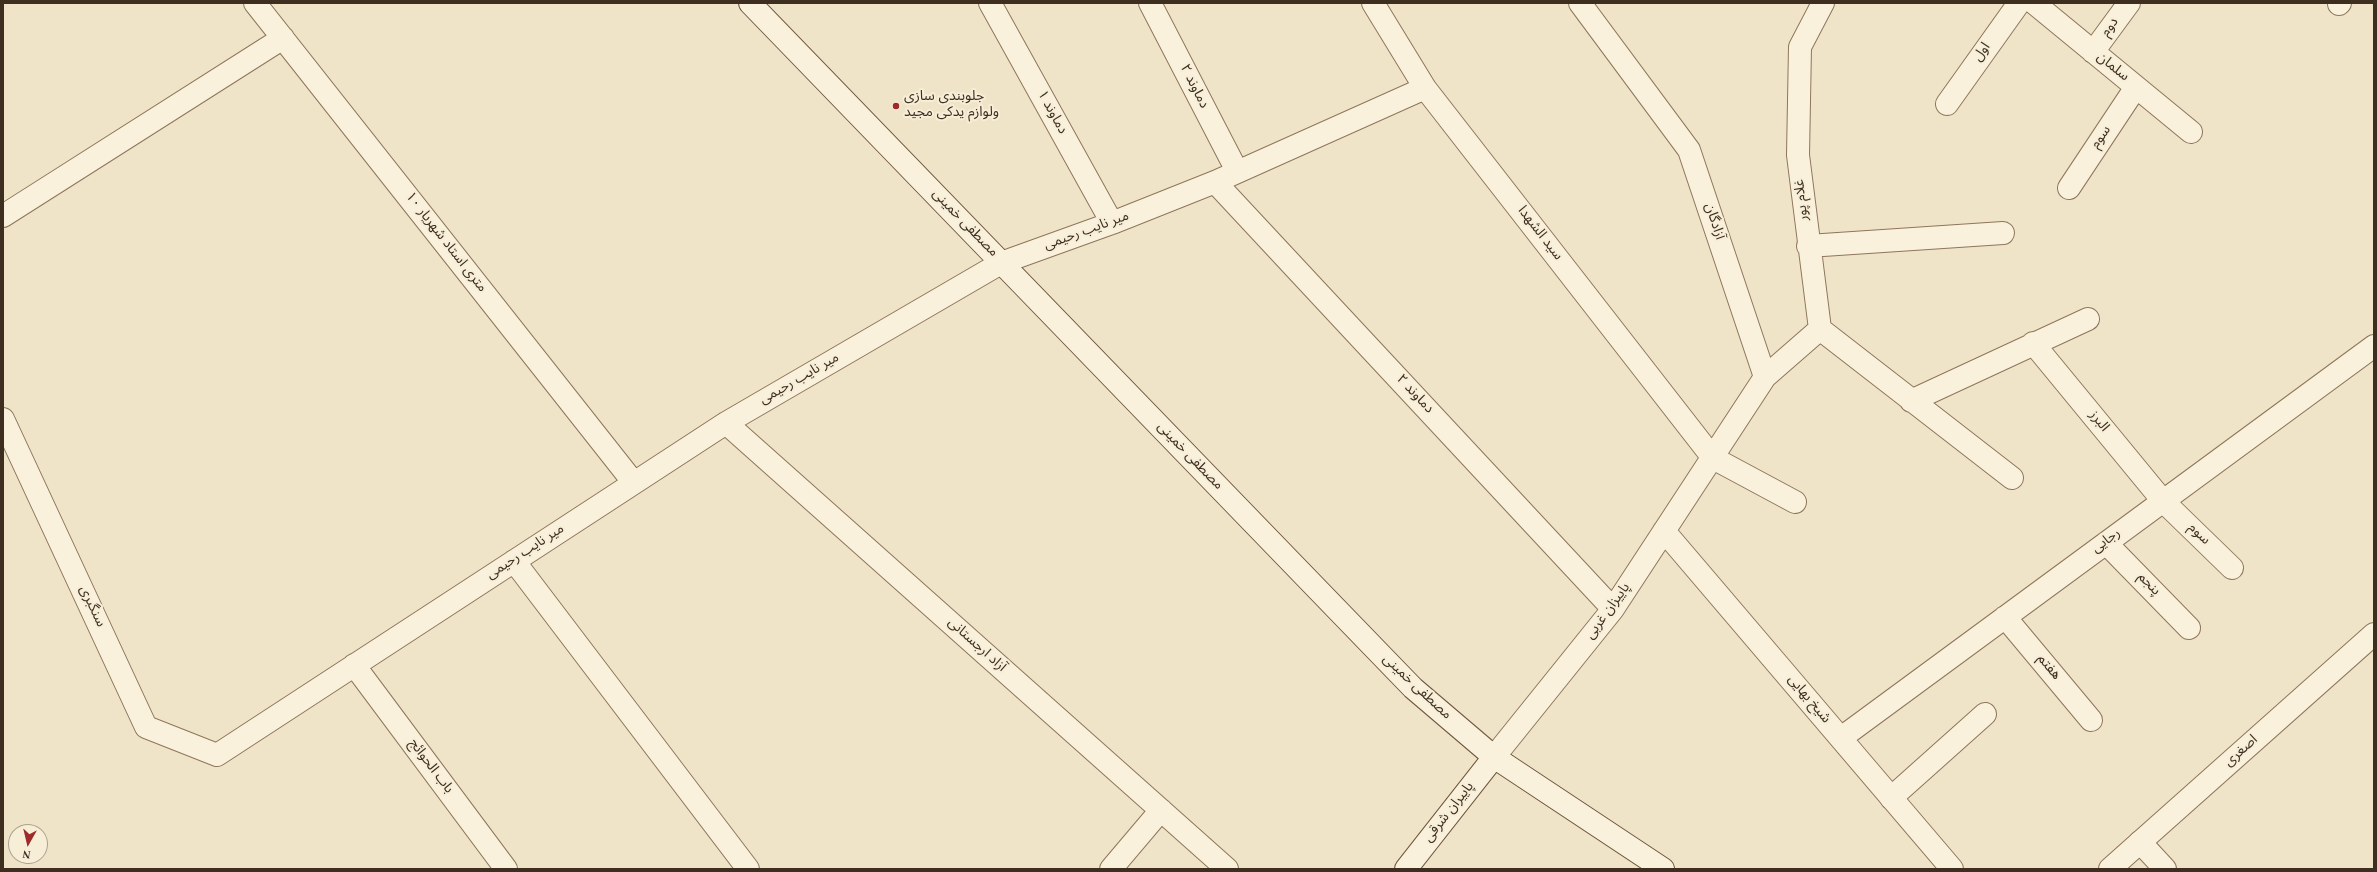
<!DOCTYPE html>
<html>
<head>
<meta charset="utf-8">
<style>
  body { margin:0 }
  #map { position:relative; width:2377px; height:872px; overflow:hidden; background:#f0e4c8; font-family:Georgia,serif }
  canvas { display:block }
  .frame { position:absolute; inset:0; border:4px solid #3d2e20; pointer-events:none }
  .north { position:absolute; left:8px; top:824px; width:40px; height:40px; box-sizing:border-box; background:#f7eed8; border:1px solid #ada18e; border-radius:50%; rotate:188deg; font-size:11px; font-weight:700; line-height:16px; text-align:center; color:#3d2e20 }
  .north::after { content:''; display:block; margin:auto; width:14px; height:18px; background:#9e2a2b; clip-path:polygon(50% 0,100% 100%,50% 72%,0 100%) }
</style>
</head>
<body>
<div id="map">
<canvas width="2377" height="872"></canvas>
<div class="frame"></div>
<div class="north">N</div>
</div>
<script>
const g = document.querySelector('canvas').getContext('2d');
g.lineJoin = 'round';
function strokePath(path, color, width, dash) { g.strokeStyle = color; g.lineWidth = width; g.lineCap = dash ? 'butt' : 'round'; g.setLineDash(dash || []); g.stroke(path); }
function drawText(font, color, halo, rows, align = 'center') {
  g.font = font + ' Georgia,"Noto Sans Arabic",serif'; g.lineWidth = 4; g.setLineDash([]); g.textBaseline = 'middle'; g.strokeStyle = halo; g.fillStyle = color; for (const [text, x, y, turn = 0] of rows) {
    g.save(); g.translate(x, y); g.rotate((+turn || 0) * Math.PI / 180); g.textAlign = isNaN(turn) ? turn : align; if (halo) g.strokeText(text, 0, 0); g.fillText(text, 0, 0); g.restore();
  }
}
const lane = new Path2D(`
  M1891,798L1985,714
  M2140,842L2165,869`);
const street = new Path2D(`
  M255,3L634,483
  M990,3L1112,223
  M1150,3L1237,171
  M1373,3L1425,88L1713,458L1795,502
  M2034,3L2191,132
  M2339,4L2340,3
  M2093,52L2129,3
  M1947,104L2019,3
  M1215,182L1613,609
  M2069,188L2136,87
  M3,216L283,38
  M1808,246L2003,233
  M1820,329L1798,155L1800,47L1823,3
  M1820,329L2012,478
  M2033,343L2163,501L2232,568
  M1765,377L1820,329
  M1911,401L2088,319
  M3,419L146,727L217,755L726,423L1001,263L1112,223L1215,182L1425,88
  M726,423L1227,869
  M1664,531L1952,869
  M2106,543L2189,628
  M514,561L748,869
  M2005,617L2091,720
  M354,665L506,869
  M1841,738L2374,346
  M1494,757L1613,609L1765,377L1689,150L1580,3
  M1111,869L1161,810
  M2110,869L2374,634`);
const secondary = new Path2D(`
  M750,3L1413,688L1494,757L1663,869
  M1406,869L1494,757`);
const markers = [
  [896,106,4,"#9e2a2b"]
];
const streetNames = [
  ["دوم",2111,28,-54],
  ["اول",1983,53,-55],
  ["سلمان",2112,68,39],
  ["دماوند ۲",1193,87,63],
  ["دماوند ۱",1051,113,61],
  ["سوم",2102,138,-56],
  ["غلام پور",1803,200,-96],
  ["آزادگان",1713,222,72],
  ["مصطفی خمینی",964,224,46],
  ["میر نایب رحیمی",1087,232,-20],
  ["سید الشهدا",1539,234,52],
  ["۱۰ متری استاد شهریار",445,243,52],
  ["میر نایب رحیمی",800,380,-30],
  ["دماوند ۲",1414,395,47],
  ["البرز",2098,422,51],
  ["مصطفی خمینی",1189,457,46],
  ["سوم",2198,535,44],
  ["رجایی",2107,542,-36],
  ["میر نایب رحیمی",526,553,-33],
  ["پنجم",2148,585,46],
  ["سنگبری",91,607,65],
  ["پاییزان غربی",1609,612,-54],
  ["آزاد ارجستانی",976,646,42],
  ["هفتم",2048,668,50],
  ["مصطفی خمینی",1416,688,43],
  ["شیخ بهایی",1808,700,50],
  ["اصغری",2242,752,-42],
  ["باب الحوائج",430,767,53],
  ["پاییران شرقی",1450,813,-52]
];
const poiNames = [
  ["جلوبندی سازی",904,98],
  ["ولوازم یدکی مجید",904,114]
];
strokePath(lane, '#8d765c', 24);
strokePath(street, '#8d765c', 24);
strokePath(secondary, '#6f573f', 24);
strokePath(lane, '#faf1dc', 22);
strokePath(street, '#faf1dc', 22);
strokePath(secondary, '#faf1dc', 22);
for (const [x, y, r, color] of markers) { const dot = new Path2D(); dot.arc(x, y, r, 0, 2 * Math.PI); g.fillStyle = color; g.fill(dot); strokePath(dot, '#f7eed8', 1.5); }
drawText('14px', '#3d2e20', '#f7eed8', streetNames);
drawText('14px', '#3d2e20', '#f7eed8', poiNames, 'left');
</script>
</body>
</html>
